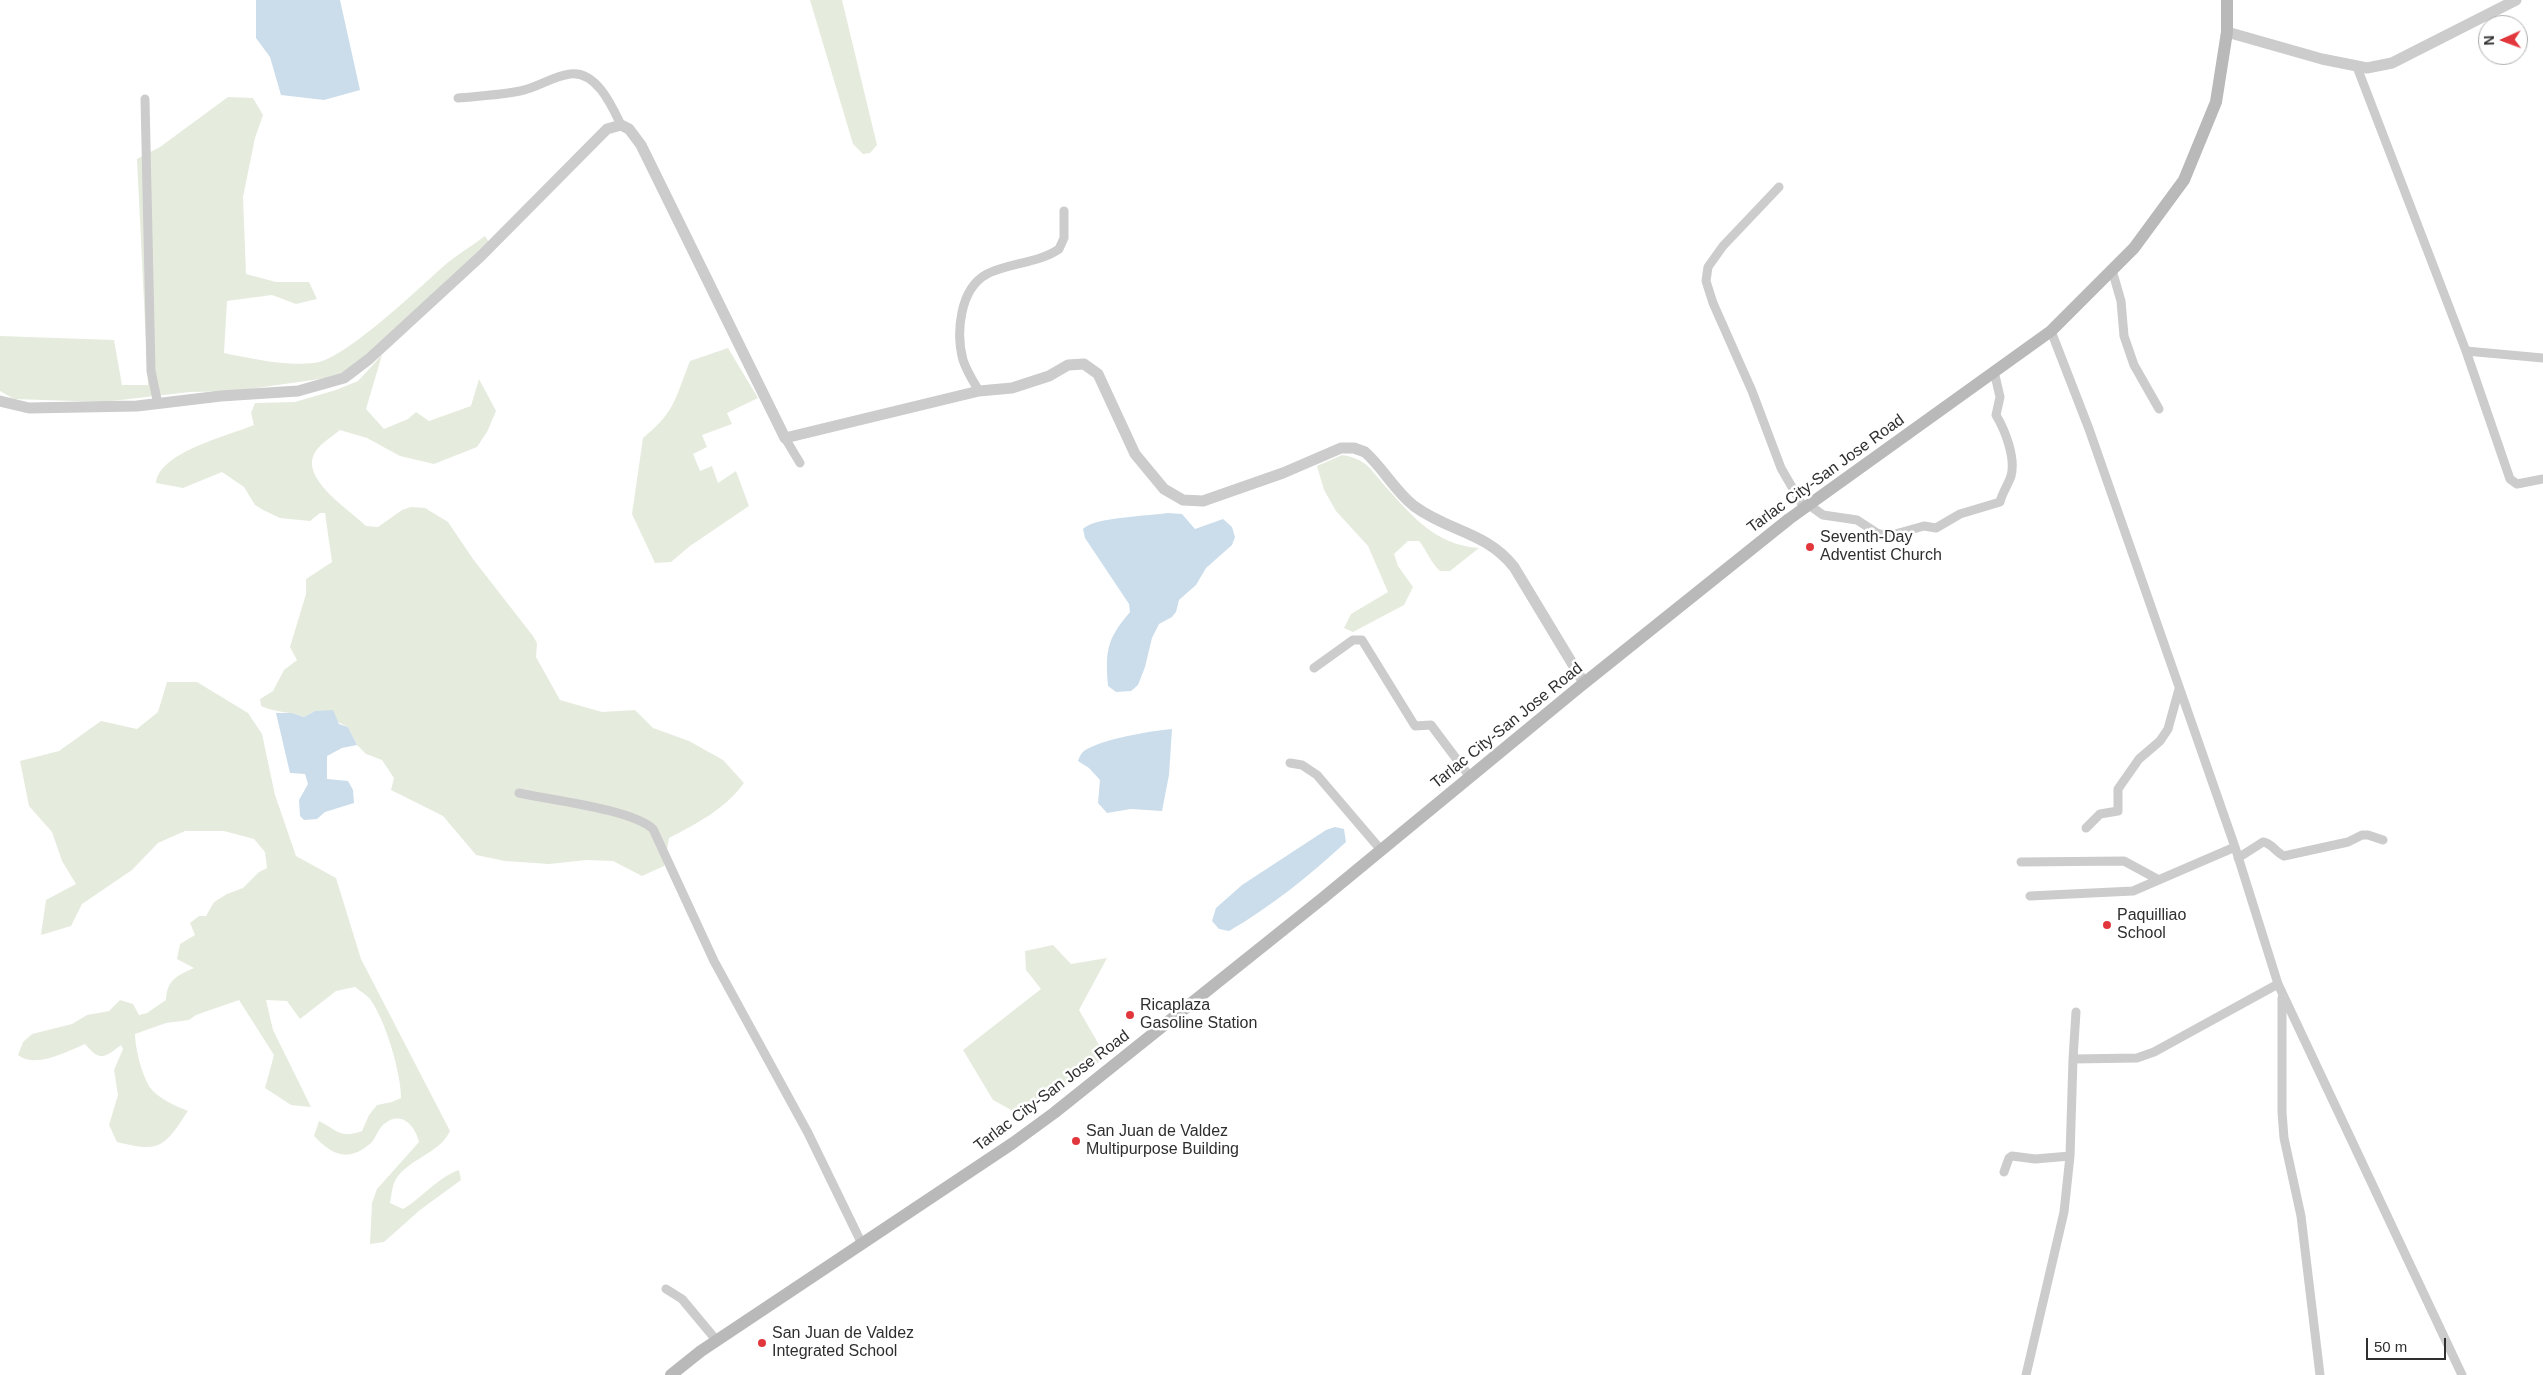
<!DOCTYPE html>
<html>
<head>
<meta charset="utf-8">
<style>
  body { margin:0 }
  #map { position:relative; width:2543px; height:1375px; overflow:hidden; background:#fff; font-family:Helvetica,sans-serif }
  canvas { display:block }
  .north { position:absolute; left:2478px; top:15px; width:50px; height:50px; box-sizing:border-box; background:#fff; border:1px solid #acacac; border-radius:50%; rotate:268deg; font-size:14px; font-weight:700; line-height:20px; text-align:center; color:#2f2f2f }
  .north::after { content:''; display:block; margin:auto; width:18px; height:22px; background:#e1373c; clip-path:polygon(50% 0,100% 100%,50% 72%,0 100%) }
  .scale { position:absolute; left:2366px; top:1338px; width:80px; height:22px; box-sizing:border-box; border:2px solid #2f2f2f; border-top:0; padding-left:6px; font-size:15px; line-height:18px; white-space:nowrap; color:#2f2f2f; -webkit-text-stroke:4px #fff; paint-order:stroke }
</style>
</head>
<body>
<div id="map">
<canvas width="2543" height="1375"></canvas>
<div class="north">N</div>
<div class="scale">50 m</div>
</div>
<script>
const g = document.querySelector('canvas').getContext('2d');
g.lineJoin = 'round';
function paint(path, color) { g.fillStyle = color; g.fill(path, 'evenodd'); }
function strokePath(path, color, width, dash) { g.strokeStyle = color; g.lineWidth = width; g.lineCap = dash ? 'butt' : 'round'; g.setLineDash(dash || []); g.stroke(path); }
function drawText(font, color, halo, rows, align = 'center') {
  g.font = font + ' Helvetica,sans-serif'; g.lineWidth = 5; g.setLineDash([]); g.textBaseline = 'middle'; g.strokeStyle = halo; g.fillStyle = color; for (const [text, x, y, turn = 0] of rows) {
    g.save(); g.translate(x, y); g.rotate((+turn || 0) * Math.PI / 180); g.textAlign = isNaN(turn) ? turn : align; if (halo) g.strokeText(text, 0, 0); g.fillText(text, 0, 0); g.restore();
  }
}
const green = new Path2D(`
  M810,0H842L877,145L870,153L863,154L853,144Z
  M228,97L253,98L263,115L255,138L243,197L246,274L276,282H309L317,299L296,304L272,295L227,301L224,353C254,359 284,366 314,363C342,361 414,293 436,273C450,259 469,248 485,236L490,244L448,279L427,302L350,369L334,377L235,391L190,392L103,402L14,399L0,391V336L114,340L122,385H148L137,159L160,147Z
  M728,348L758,398L727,413L732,424L702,435L707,447L693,454L700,471L712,466L718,483L736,471L749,506L690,546L671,562L655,563L632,514L643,438C676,411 675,398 690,361Z
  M382,355L366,409L384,429L408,419L416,412L429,421L471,406L479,379L496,411L487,432L477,447L434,464L400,456L367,438L340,430C333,436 321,443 316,451C297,477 350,510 366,526L378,527L402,510L411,507L425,508L448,522L473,559L533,636L537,643L536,657L560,700L602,712L635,710L653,728L689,741L723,760L744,783C725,809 698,823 669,838L664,866L642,876L613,861L587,860L549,864L505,861L476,855L443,816L391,790L394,778L382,760L366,754L357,745L348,727L315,711L304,717C289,711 276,713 261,706L260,699L273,691L284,670L297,660L290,647L306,594V579L332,562L325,513H320L310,521L280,518L263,510L255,505L244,487L222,472L183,488L156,483C159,452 228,436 254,425L251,413L255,403L295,402L336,390L358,381Z
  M1342,455C1367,459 1370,469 1386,487C1414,518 1436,545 1479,548L1450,571H1440C1431,563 1427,551 1419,541H1408L1394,554L1398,566L1413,587L1404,605L1353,632L1344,628L1351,614L1388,592L1368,546L1336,511L1324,490L1317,466Z
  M167,682H197L248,713L262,734L275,795L296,856L336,878L361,959L450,1131C439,1155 405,1159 394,1183C392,1189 391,1197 390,1203L403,1209C423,1197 437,1178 459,1170L461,1180L420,1210L384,1242L370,1244L372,1203L377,1189L419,1142C415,1125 401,1110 384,1124C378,1129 376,1138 371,1143C348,1163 332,1155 314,1136L319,1121C337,1130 340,1139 362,1131L369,1115L377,1105L392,1102L401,1098C401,1073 386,1023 372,1002C369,996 360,991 355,987L336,991L300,1019L287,1001L266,1000L273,1030L311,1107L291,1105L265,1088L274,1055L239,1000L196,1015L189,1020L166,1023L135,1034C135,1048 143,1082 154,1092C164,1101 176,1106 188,1111C164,1147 161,1153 117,1142L109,1125L118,1095L114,1070L123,1049L121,1045C105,1057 101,1063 85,1044C68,1051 35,1069 18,1055L23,1042L32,1034L72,1024L87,1015L109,1011L120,1000L133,1004L139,1015L147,1013L166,1000C167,980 176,976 194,968L177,959L180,944L195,935L190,923L199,916H206L214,902L227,894L243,888L259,872L267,868L265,852L254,839L224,831H185L158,843L132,870L82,904L71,926L41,935L46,900L76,884L62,861L52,832L29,806L20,761L59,751L101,721L137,729L158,712Z
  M1053,945L1071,964L1107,958L1079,1010L1106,1057L1022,1116L993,1100L963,1050L1041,989L1026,970L1025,951Z`);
const water = new Path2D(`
  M256,0H340L360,90L324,100L281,95L270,57L256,38Z
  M1168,513L1182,514L1195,529L1223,519L1232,527L1235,537L1232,545L1206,568L1196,585L1179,600L1176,612L1172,617L1159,624L1152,638L1145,667L1138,685L1131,691L1116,692L1108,686C1105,650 1107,639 1130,612L1129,604L1085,538L1083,529C1094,517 1150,516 1168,513Z
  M333,710L339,724L348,727L357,745L342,748L327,756V779L348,781L353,790L354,803L325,812L317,819L304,820L300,816L299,800L308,784L305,774L290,773L276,713H292L304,717L315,711Z
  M1172,729L1169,775L1162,811L1131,809L1107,813L1098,803L1100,780L1089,768L1078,761C1079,758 1081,753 1084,751C1101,739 1151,731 1172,729Z
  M1335,827L1344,829L1346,842C1309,876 1272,906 1229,931L1219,929L1212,921L1216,908L1242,885L1326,830Z`);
const minor = new Path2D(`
  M2357,67L2466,351L2510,479L2517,484L2543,479
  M458,98C479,96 500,95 520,91C537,88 553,76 570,74C596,70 612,106 621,125
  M145,99L151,371L158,404
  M1779,187L1723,246L1708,267L1706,281L1713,303L1752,391L1781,468L1804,508
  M2112,270L2121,301L2124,336L2134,365L2159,409
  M2466,351L2543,358
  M979,391C973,381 967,372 963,360C956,334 959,289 987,274C1009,263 1039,263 1059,249L1064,238V211
  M785,438L800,463
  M1809,505L1823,515L1857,520L1877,533L1888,536L1924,526L1936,528L1960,514L2000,502C2002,493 2008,485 2011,476C2016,458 2005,430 1996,415L2000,397L1994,371
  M1314,668L1353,640H1362L1415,726L1431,725L1470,777
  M1290,763L1302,765L1317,775L1381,850
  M519,793C550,800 631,809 653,829L714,961L808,1133L862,1244
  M2086,828L2100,814L2118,811V789L2139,759L2160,741L2168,729L2179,689
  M2238,858L2263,842C2272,843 2276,853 2284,856L2348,842L2362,835H2368L2383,840
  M2021,862L2124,861L2159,880
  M2030,896L2133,891L2235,847
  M2278,984L2462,1375
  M2282,998V1112L2284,1138L2301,1216L2320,1375
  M2073,1059L2076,1012
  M2004,1172L2009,1158L2012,1156L2035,1159L2070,1156
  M666,1289L682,1299L717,1341
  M2026,1375L2064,1212L2070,1156L2073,1059L2137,1058L2154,1052L2278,984L2235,847L2089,429L2051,331`);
const tertiary = new Path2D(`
  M2227,32L2322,59L2367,68L2392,63L2516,0
  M0,401L29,408L137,406L221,396L298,391L344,378L369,359L481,256L607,129L621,125L629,129L641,145L785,438L979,391L1012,388L1049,376L1068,365L1084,364L1098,374L1135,454L1164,489L1183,500L1203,501L1283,473L1341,448H1354L1365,452C1383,468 1395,491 1414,506C1449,532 1485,531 1514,567L1584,683`);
const secondary = new Path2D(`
  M671,1375L701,1351L1013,1143L1054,1113L1323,898L1578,688L1789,519L2051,331L2134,248L2184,180L2216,102L2227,32V0`);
const markers = [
  [1810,547,5,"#e1373c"],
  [2107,925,5,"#e1373c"],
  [1130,1015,5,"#e1373c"],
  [1076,1141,5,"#e1373c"],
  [762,1343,5,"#e1373c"]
];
const streetNames = [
  ["Tarlac City-San Jose Road",1826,474,-36],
  ["Tarlac City-San Jose Road",1507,726,-39],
  ["Tarlac City-San Jose Road",1052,1091,-37]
];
const poiNames = [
  ["Seventh-Day",1820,538],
  ["Adventist Church",1820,556],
  ["Paquilliao",2117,916],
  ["School",2117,934],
  ["Ricaplaza",1140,1006],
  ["Gasoline Station",1140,1024],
  ["San Juan de Valdez",1086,1132],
  ["Multipurpose Building",1086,1150],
  ["San Juan de Valdez",772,1334],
  ["Integrated School",772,1352]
];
paint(green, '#e5ecde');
paint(water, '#cbddeb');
strokePath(minor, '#ccc', 9);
strokePath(tertiary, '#ccc', 11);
strokePath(secondary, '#b9b9b9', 12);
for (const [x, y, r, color] of markers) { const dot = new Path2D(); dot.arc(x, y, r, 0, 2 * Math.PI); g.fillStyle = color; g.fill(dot); strokePath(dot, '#fff', 2); }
drawText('16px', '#2f2f2f', '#fff', streetNames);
drawText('16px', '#2f2f2f', '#fff', poiNames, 'left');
</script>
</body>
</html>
